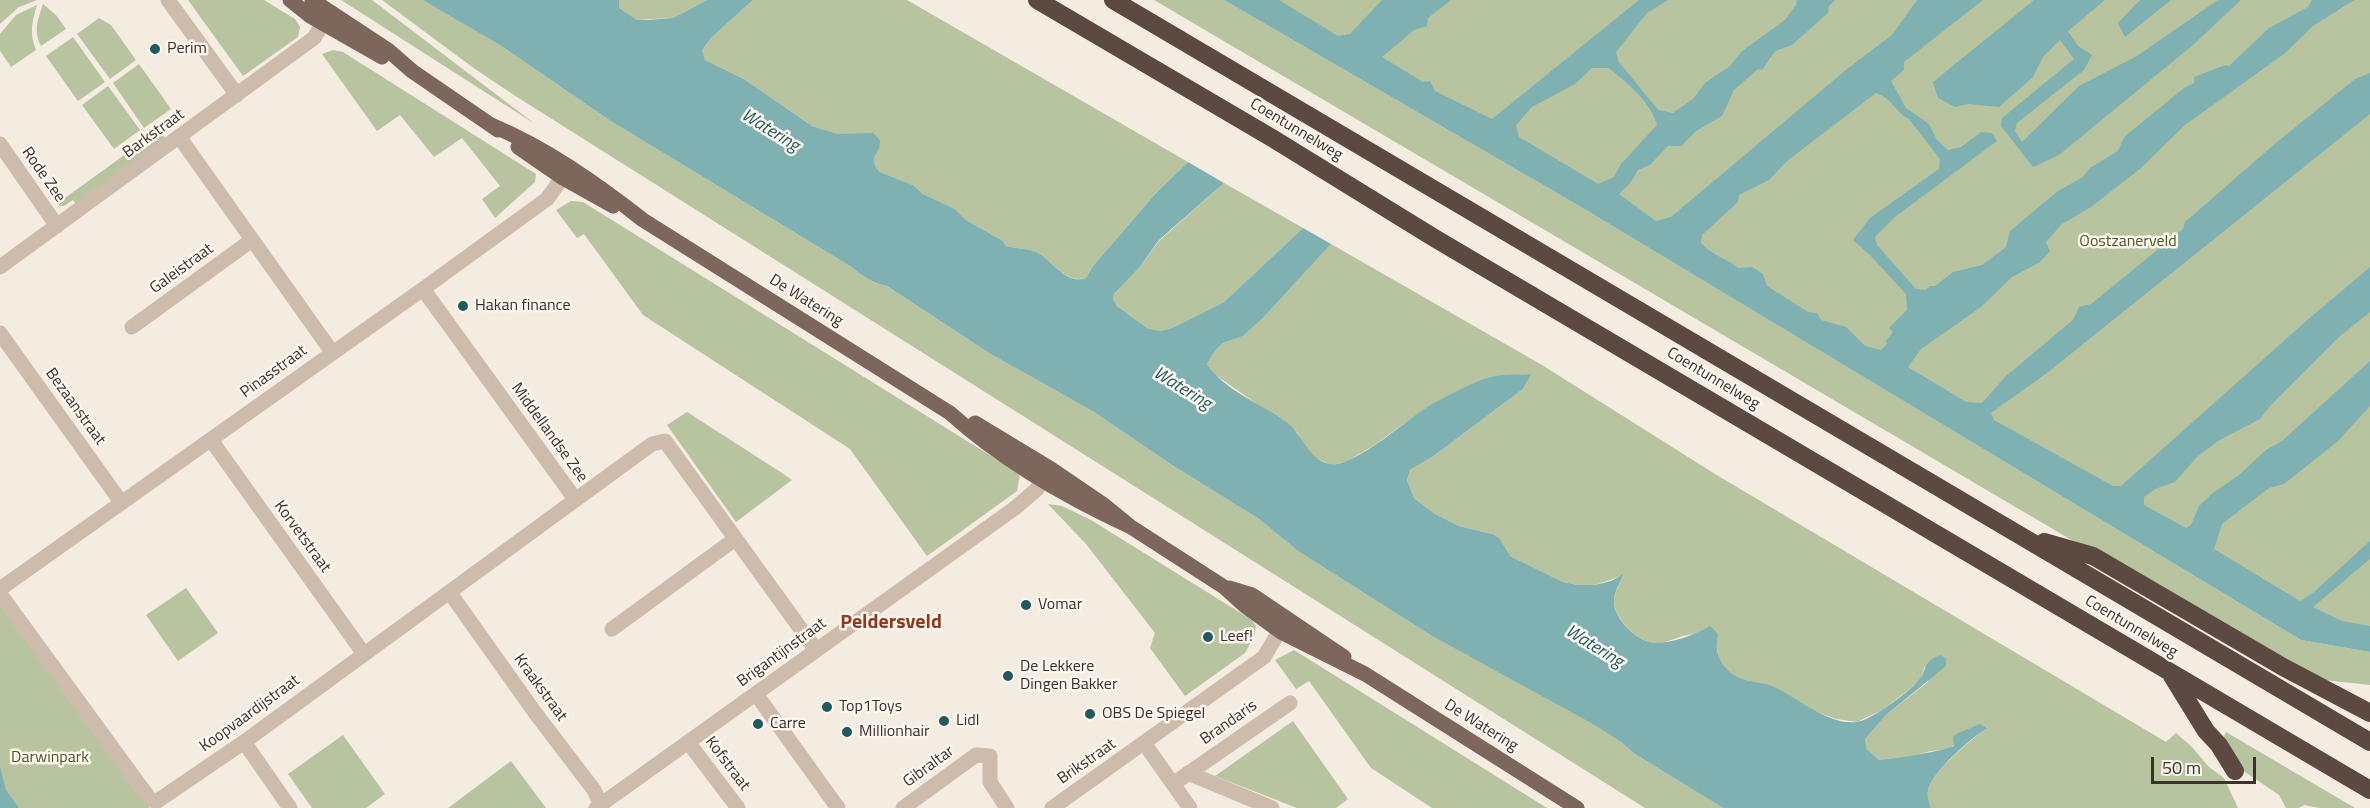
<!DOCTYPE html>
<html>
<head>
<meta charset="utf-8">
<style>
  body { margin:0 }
  #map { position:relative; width:2370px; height:808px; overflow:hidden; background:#f4ebe1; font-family:"Titillium Web",sans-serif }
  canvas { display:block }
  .scale { position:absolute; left:2151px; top:757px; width:105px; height:27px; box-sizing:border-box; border:3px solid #3b302b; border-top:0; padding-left:8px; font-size:18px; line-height:21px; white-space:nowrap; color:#3b302b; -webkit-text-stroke:4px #fbf5ee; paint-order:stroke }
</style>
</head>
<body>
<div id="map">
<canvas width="2370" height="808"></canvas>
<div class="scale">50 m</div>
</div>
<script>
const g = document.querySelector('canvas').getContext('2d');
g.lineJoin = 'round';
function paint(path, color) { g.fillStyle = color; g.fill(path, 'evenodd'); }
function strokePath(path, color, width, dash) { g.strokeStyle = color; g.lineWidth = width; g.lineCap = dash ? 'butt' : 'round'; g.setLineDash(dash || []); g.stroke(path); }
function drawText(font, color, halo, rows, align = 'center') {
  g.font = font + ' "Titillium Web",sans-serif'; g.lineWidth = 5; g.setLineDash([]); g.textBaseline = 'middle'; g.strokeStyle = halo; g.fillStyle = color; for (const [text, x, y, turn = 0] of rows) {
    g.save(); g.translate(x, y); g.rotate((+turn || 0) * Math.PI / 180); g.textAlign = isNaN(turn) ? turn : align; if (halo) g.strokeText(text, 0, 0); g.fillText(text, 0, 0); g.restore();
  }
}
const green = new Path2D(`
  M0,0H37L19,7L0,24Z
  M188,0H264L295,19L300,27L298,37L243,76Z
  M341,0H372L535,124Z
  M382,0H423L461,21L500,45L609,120L850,266C859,274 874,284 887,286L989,353L1094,412L1172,465L1259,519L1298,551L1432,636L1593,723L1621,742L1635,754L1723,808H1645L517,97L475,69Z
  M619,0H707L673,18L637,20L618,8Z
  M753,0H907L1188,162L1156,193L1093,266L1086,278C1067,284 1054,263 1040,254C1031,248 1017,249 1006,246L1003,241L966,220L955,209L923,194L913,185L880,172L875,166L874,158L879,149L812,126L744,79L705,60L702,50L711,38Z
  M1154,0H1224L1581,207L2301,640L2370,652V685L2306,678Z
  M1251,0H2370V648Z
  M43,4L56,15L66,29L41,46C33,31 38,19 43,4Z
  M37,5C32,22 29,33 36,50L11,67L0,51V34L16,15Z
  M99,18L111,25L136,60L110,79L77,34Z
  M73,37L105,82L78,101L46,56Z
  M333,50L343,52L536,174L535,182L495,218L482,199L500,186L462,138L434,157L400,115L377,131L322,54Z
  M139,64L171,109L144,128L113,83Z
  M108,86L140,130L114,149L82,105Z
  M159,130L166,139L76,204L73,200L64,206H60L58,203Z
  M1224,183L1303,228L1224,302L1172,328L1160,331L1147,328L1117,306L1113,299L1114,294L1139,268L1159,241Z
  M571,201L583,202L1020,474L1017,491L927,556L850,449L643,315L584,234L577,238L556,210Z
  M1331,244L1542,365L1715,474L2166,742L2176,733L2192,747L2209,767L2224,778L2238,808H1931C1929,801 1927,797 1928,790C1934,769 1971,741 1987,727L1970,728L1950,749L1931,751L1895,760H1879L1867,749L1865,739L1886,715L1928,682L1925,666L1920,680L1906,692L1882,710L1857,722L1836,719L1815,711L1772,686L1737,678L1726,669L1719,659L1716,643C1710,640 1704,637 1699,635C1685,631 1668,645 1653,643C1636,640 1615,619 1614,601C1614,593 1620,583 1624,575L1595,585H1578L1563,582L1510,556L1492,534L1459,526L1435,514L1414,498L1407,480L1410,470L1435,455L1523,389L1530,374L1489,377L1427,407L1373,446L1348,461L1332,465L1316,458L1306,448L1297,432L1214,374L1207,364L1215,351L1223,343L1243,336L1263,318Z
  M687,412L782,473L792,480L736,522L667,425Z
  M1048,504L1062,506L1091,520L1252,620L1256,626L1254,637L1245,653L1185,696L1150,648L1155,633L1086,544Z
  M186,588L218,633L178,661L146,615Z
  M0,605L4,611L150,808H0Z
  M1294,650L1547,808H1432L1371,768L1309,681L1296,689L1275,660Z
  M1293,721L1348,799L1336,808H1297L1215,776Z
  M2226,732L2355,808H2319L2304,805L2299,808H2286L2279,795L2245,772L2221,742Z
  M343,735L385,794L366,808H312L288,774Z
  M511,761L546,808H448Z`);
const water = new Path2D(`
  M423,0H619V8L637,20H648L673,18L707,0H753L711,38L702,50L705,60L744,79L812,126L837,134L873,133L880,140L879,149L874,158L875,166L880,172L913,185L923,194L955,209L966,220L1003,241L1006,246C1017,249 1031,248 1040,254C1054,263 1067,285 1086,278L1093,266L1156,193L1188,162L1224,183L1159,240L1139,268L1114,294L1113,299L1117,306L1147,328L1160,331L1172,328L1224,302L1303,228L1331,244L1263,318L1243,336L1223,343L1215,351L1207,364C1225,391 1260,403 1285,421C1303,433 1306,459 1330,464C1352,469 1408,419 1427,407C1439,400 1477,380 1490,377C1502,374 1518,375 1531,374L1523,389L1435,455L1410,470L1407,480L1414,498L1435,514L1459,526L1492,534L1499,538L1510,556L1563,582L1578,585H1595L1611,581L1624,574C1621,581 1614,592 1614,600C1613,619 1639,644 1657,643C1675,642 1695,635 1710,626L1718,634C1715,646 1717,659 1726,668C1738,683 1756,680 1772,686C1796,696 1828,726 1857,722C1871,720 1908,693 1918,681C1928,670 1922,661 1941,655L1946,659V666L1886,715L1865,739L1867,749L1879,760C1889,760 1948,750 1954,746L1953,737L1958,733L1980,724L1987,728C1971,738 1933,771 1928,790C1927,797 1929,801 1931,808H1723L1635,754L1621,742L1593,724L1432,636L1298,551L1259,519L1172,465L1094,412L989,353L887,286C874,284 859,274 850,266L609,120L500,45Z
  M1224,0H1279L1338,36L1350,34L1382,0H1451L1428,18L1427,26L1414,30L1382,57L1423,82L1430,81L1435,91L1492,119L1639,0H1668L1647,13L1616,52L1619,62L1658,110L1673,113L1694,98L1705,83L1730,66L1741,52L1785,20L1796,5L1797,0H1835L1829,6L1828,13L1792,45L1775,51L1762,70L1758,69L1734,90L1722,116L1696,131L1681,146H1668L1650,165L1638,170L1630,183L1619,194L1656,221L1671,217L1847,69L1892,35L1917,0H1983L1904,62V70L1891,81L1906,108L1929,124L1937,140L1948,150L1961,147L1981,132L1992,133L1997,141L1895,217L1875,237L1877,245L1916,289L1926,290L1930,286H1935L1953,272L1982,265L2006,247L2010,231L2058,191L2083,177L2090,168L2118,151L2124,137L2184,88L2194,83V77L2225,65L2229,66L2269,28L2308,7L2312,0H2354L2313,26L2284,54L2185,125L2141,168L2091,207L2062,224L2046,242L2050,251L2040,262L2012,277L1981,307L1921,349L1908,367L1966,402L1982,403L2006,376L2073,320L2079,307L2091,304L2183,229L2185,222L2277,142L2355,79L2370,73V114L2047,373L1991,413L1994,420L2113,486H2121L2305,322L2370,267V312L2340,336L2271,405L2260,419L2218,441L2197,457L2175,482L2155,489L2144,497V505L2186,528L2191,525L2199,506L2213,493L2239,475L2266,450L2282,441L2370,361V406L2337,442L2284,484L2269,488L2222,524L2214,549L2300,601L2314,592L2370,541V559L2313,607L2342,621L2370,626V652L2301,640L1581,207ZM1592,68H1609C1627,83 1651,102 1657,125L1621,164L1614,177L1598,184L1519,137L1516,125L1532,107L1575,84ZM1876,93C1893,99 1895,112 1909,119L1940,159L1939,169L1870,218L1853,240L1870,255L1906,294L1907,310L1889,328L1893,332L1886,341L1887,344L1881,350L1865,346L1846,327L1821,320L1817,313L1808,312L1767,286L1763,274L1752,267L1738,268C1726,258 1711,255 1701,243L1702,235L1738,202L1739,195L1769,180L1787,161Z
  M2034,0H2105L2068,31L2078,46L2092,55L2084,70L2017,123L2015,131L2022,142L2079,86L2137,56L2218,0H2241L2193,45L2059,155L2033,167L2001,126L2002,118L2074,59L2060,40L2043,57L2033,77L1999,107L1968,104L1955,107L1938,98L1933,82Z
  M2140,0H2171L2125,37L2118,23Z
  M0,766L6,790L19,808H0Z`);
const minor = new Path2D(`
  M168,0L237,95
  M180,138L332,352
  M0,144L57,226
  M0,267L314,38L329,14
  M423,289L575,499
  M132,327L252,240
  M0,333L121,502
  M211,440L364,654
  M0,589L423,289L547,199L570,167
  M450,593L536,714L594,790L601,805
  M0,594L149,798L156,802L244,742L652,444L665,441L816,650
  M612,629L735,539
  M756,694L838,808
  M244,742L290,808
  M688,742L738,808
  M1144,743L1190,808
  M1188,773L1272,808
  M1173,784L1290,703
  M596,808L1015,508L1037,489L1050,471
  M903,808L976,755L990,756V782L1007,808
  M1052,808L1264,657L1286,620`);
const major = new Path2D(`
  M290,0L310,16L382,57
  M312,0L388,50L412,71L498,130
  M491,125C546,148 596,183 643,220L950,413C1003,461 1066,497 1131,527
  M518,147L563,178L613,206
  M975,423L1051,469L1104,505L1131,527L1224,587L1245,606L1281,632L1365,674L1577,808
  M1229,588L1252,595L1344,657`);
const highway = new Path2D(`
  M1037,0L1272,138L1436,239L2370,790
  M1113,0L2370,742
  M2044,542L2093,556L2283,667L2370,713
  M2172,676L2206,731L2219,745L2235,771`);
const markers = [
  [155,49,6,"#1f5a5e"],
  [463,306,6,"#1f5a5e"],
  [1026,605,6,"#1f5a5e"],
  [1208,637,6,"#1f5a5e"],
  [1008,676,6,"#1f5a5e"],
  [827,707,6,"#1f5a5e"],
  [1090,714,6,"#1f5a5e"],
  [944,721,6,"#1f5a5e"],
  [758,724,6,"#1f5a5e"],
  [847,732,6,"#1f5a5e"]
];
const poiNames = [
  ["Perim",167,49],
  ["Hakan finance",475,306],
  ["Vomar",1038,605],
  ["Leef!",1220,637],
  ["De Lekkere",1020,667],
  ["Dingen Bakker",1020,685],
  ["Top1Toys",839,707],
  ["OBS De Spiegel",1102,714],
  ["Lidl",956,721],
  ["Carre",770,724],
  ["Millionhair",859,732]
];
const streetNames = [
  ["Coentunnelweg",1296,130,31],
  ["Barkstraat",154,134,-36],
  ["Rode Zee",43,175,55],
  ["Galeistraat",182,269,-36],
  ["De Watering",806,301,32],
  ["Pinasstraat",274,372,-36],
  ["Coentunnelweg",1713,379,31],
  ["Bezaanstraat",75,407,54],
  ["Middellandse Zee",549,433,54],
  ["Korvetstraat",302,537,54],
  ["Coentunnelweg",2131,627,31],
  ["Brigantijnstraat",782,653,-36],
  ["Kraakstraat",540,688,54],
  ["Koopvaardijstraat",250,714,-36],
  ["Brandaris",1229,723,-35],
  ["De Watering",1481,726,32],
  ["Brikstraat",1087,762,-35],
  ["Kofstraat",727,764,53],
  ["Gibraltar",929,767,-36]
];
const parkNames = [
  ["Oostzanerveld",2128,242],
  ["Darwinpark",50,758]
];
const waterNames = [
  ["Watering",770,131,32],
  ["Watering",1182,389,32],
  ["Watering",1594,647,32]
];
const quarterNames = [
  ["Peldersveld",891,623]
];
paint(green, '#b8c4a0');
paint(water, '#7fb0b2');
strokePath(minor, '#cdbbac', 15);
strokePath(major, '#7d675c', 15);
strokePath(highway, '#5c4a42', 18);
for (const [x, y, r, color] of markers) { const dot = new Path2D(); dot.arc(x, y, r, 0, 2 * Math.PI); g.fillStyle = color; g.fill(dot); strokePath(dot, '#fbf5ee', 2); }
drawText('16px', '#3b302b', '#fbf5ee', poiNames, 'left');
drawText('16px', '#3b302b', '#fbf5ee', streetNames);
drawText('16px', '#4a5a2e', '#fbf5ee', parkNames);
drawText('italic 18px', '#1f5a5e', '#fbf5ee', waterNames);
drawText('bold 20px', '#8c3b22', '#fbf5ee', quarterNames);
</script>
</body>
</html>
